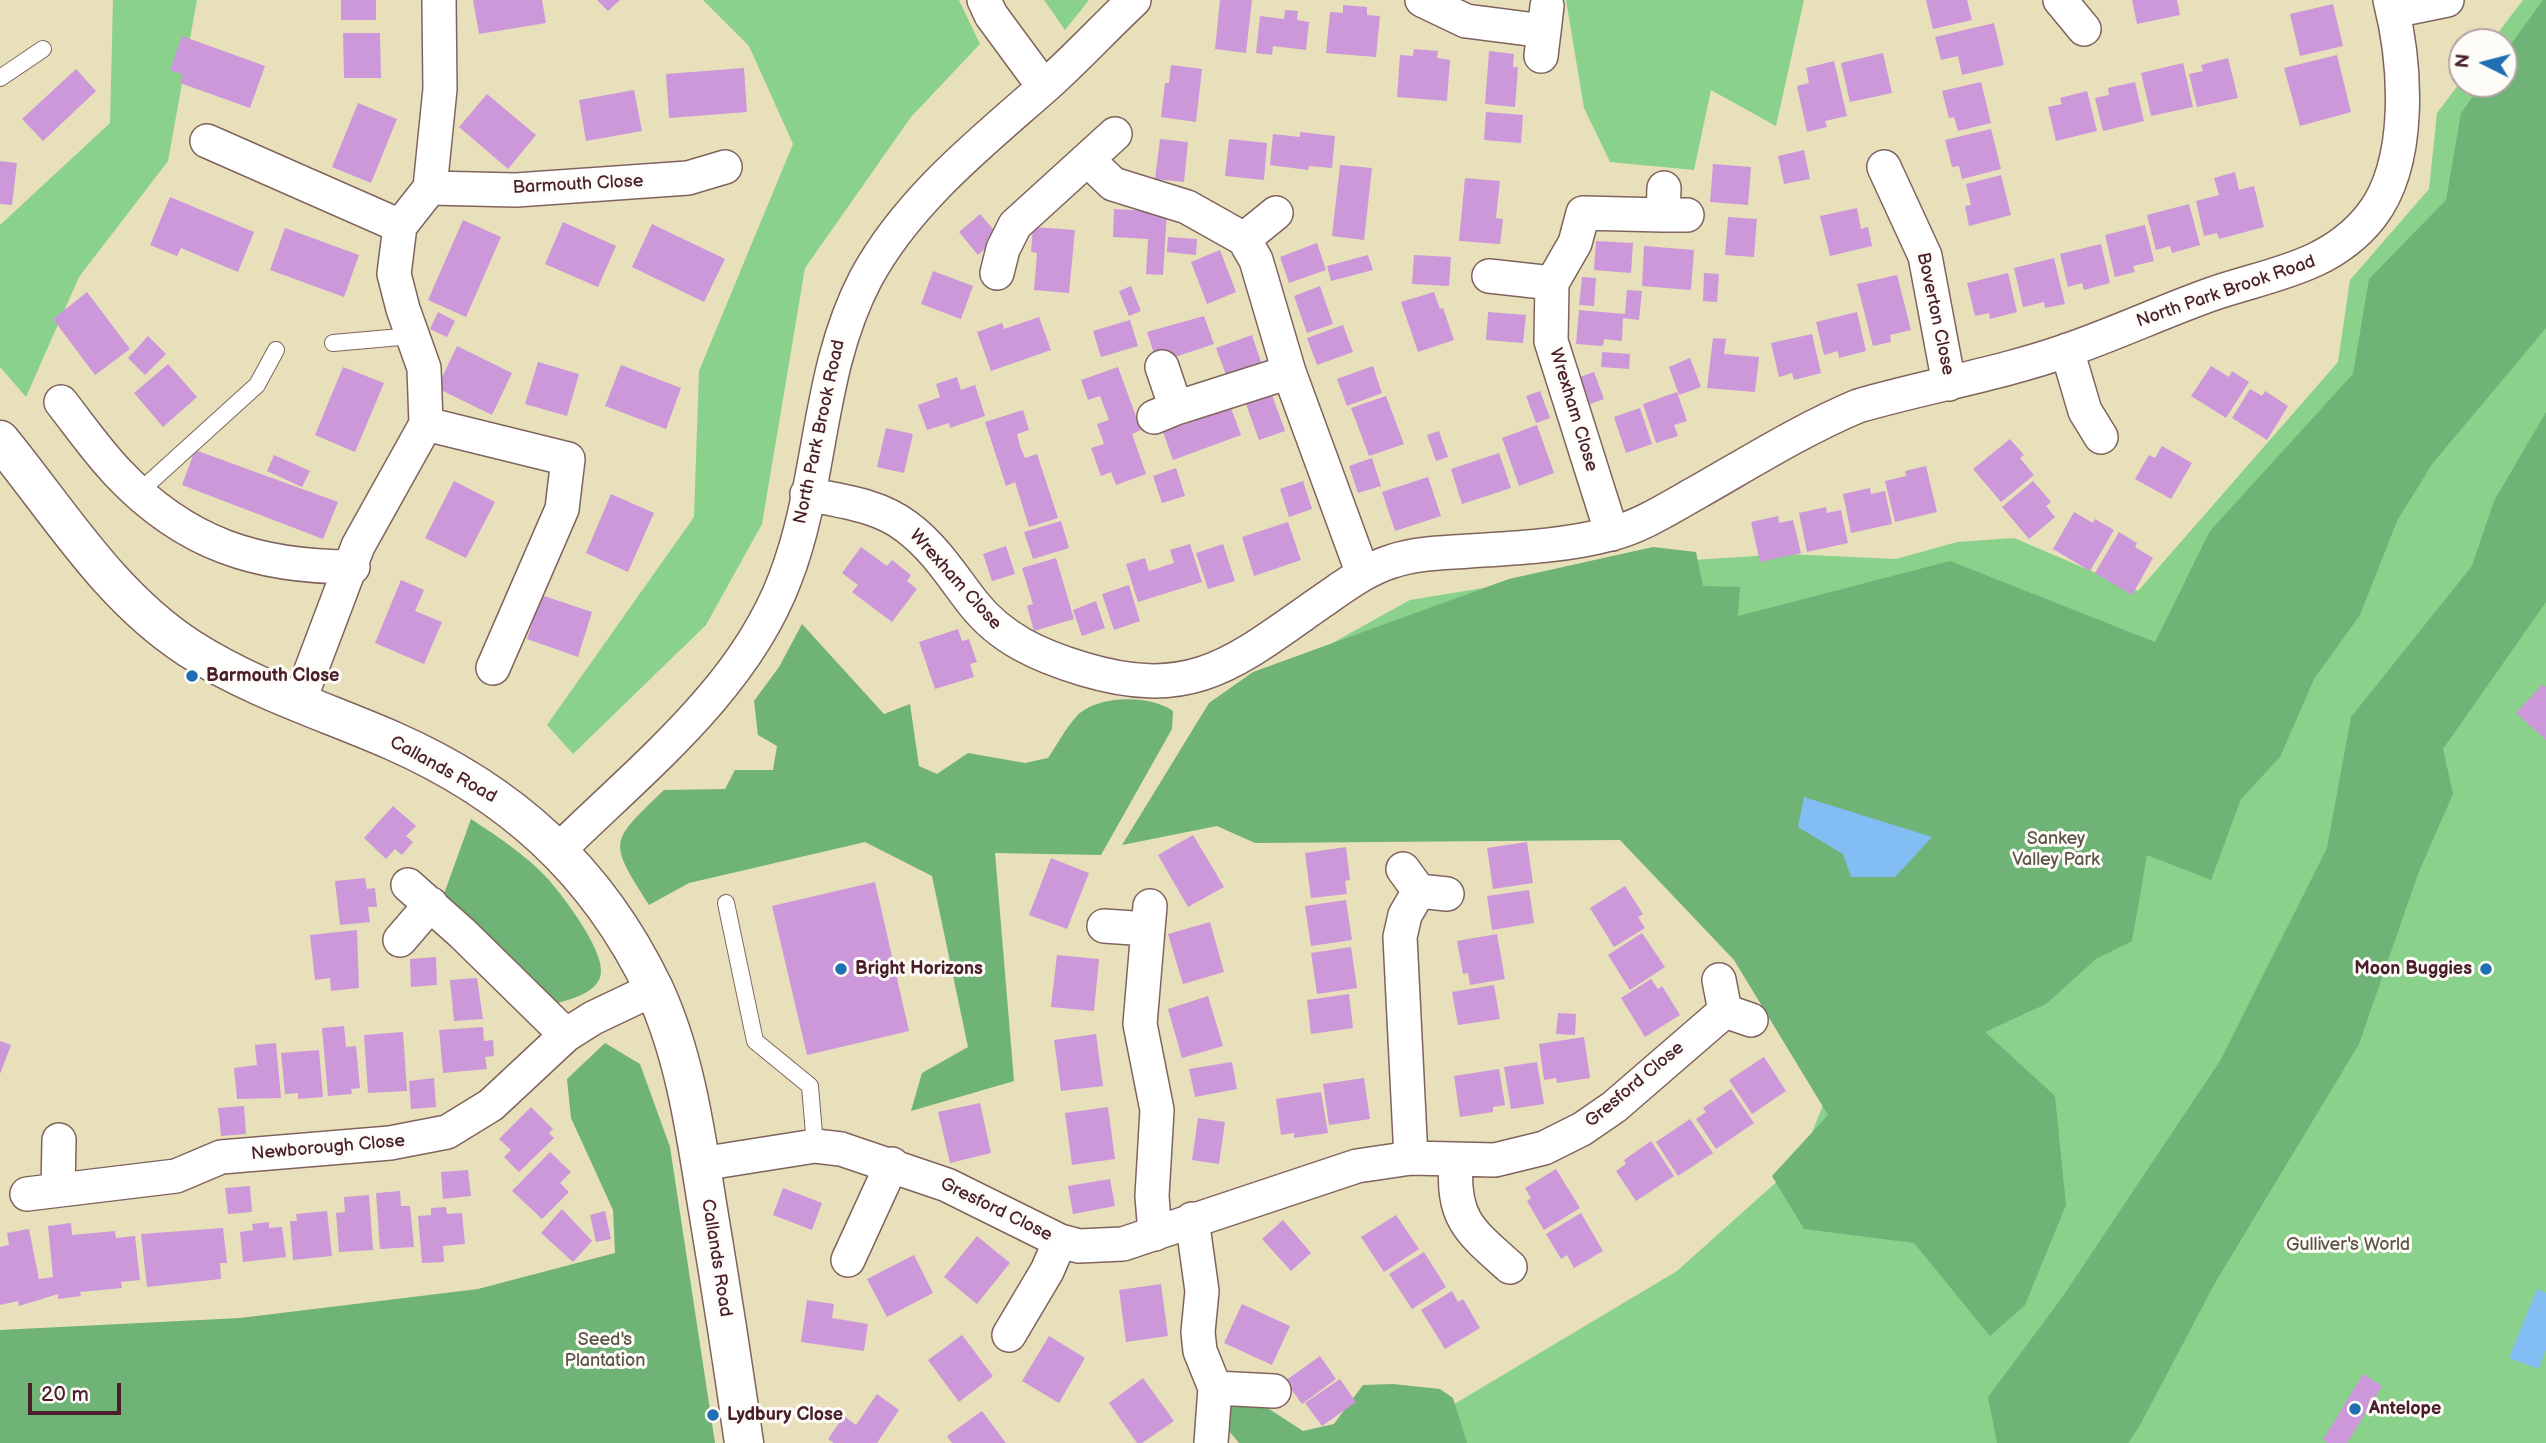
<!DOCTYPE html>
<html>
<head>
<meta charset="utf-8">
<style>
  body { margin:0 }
  #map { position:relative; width:2546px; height:1443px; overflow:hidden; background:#e7e0ba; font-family:"Balsamiq Sans",sans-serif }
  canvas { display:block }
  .north { position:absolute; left:2448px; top:28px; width:70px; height:70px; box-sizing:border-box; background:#fdfcf7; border:2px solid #b5a4a5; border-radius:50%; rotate:276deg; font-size:19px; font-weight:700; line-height:28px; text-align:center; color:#4a1f2b }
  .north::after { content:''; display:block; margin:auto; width:24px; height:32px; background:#1f6fb2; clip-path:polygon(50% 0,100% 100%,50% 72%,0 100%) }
  .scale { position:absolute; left:28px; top:1383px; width:93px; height:32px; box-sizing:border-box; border:4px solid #4a1f2b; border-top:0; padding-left:9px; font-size:21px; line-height:24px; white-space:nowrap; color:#4a1f2b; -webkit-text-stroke:5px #fdfcf7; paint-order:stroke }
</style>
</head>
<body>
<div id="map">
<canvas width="2546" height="1443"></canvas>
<div class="north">N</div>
<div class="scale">20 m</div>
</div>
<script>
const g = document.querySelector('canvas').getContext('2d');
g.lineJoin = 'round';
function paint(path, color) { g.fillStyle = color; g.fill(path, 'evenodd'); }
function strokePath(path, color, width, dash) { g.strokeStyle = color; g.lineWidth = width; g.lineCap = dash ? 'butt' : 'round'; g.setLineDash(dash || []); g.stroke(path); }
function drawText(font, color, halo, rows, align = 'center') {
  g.font = font + ' "Balsamiq Sans",sans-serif'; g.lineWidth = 6; g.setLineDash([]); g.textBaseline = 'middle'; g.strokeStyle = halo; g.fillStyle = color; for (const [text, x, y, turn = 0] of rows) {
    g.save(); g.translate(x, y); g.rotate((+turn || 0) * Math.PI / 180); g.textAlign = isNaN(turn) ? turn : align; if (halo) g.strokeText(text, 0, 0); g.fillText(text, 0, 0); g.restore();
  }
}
const green = new Path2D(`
  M113,0H197L168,161L79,277L26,397L0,367V225L110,123Z
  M703,0H959L980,44L911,117L805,268L762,524L706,625L573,754L547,725L694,517L699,371L793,144L749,46Z
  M1044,0H1089L1065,30Z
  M1566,0H1804L1776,126L1711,90L1694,170L1610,162L1584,108Z
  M2523,0H2546V1443H1452L1446,1409L1677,1271L1801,1160L1847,1045L1661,813L1289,667L1410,600L1630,564L1787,554L1896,559L1957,542L2014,538L2138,591L2338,362L2350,280L2429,189L2437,113L2462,80V84H2504V42H2491Z`);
const forest = new Path2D(`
  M2543,0H2546V328L2432,464L2397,521L2360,615L2314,679L2280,757L2241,799L2211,880L2147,855L2132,941L2096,959L2046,1004L1985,1032L2055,1096L2066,1205L2025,1305L1990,1336L1914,1243L1804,1229L1772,1176L1828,1115L1734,960L1620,840L1255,843L1217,826L1122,845L1209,703L1253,672L1509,579L1653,547L1696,552L1703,586L1740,587L1738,616L1950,561L2155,642L2210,531L2353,374L2369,279L2446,200L2461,113L2482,84H2504V54Z
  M2546,412V602L2443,749L2453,794L2418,874L2359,1044L2215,1283L2139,1427L2128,1443H1997L1988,1397L2061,1299L2220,1061L2327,848L2351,717L2472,566L2494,501Z
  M802,624L884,714L910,704L919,766L937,774L968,753L1025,763L1048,758C1057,745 1065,729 1076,717C1095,695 1150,694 1173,711L1172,729L1101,855L995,853L1014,1081L911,1111L922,1073L968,1047L932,876L865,842L689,883L649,905C608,840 609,843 664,790L725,789L735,770H773L777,746L758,735L754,701L779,667Z
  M471,819C498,837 526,855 548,879C563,896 612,959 599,980C590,996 568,999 553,1005L444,894Z
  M605,1043L640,1064L670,1147L715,1443H0V1330L240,1318L478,1289L615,1253L613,1210L571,1118L567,1079Z
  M1393,1384L1440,1389L1453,1398L1467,1443H1239L1224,1425L1230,1406L1257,1401L1303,1431L1334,1424L1363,1385Z`);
const water = new Path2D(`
  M1804,797L1932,837L1895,877H1851L1843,854L1798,827Z
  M2537,1289L2546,1293V1349L2539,1369L2509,1358Z`);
const building = new Path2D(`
  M341,0H376V20H341Z
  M473,0H542L546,23L479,34Z
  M597,0H620L608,11Z
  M1220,0H1252L1246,53L1215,49Z
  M1926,0H1967L1972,20L1933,29Z
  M2132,0H2177L2180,15L2137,24Z
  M2333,4L2343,46L2300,56L2290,14Z
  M1343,5L1367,7V15L1380,16L1376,57L1326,53L1330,12L1343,13Z
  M1285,10L1298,11L1297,20L1309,22L1306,50L1273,46L1272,55L1256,53L1260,16L1284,19Z
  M1994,23L2004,65L1962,75L1958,56L1941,60L1935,37Z
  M343,33H380L381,78H344Z
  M182,36L265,66L250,108L180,83L183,75L170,70Z
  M1414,49L1438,51L1437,58L1450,60L1447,101L1397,97L1400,55L1413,56Z
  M1489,51L1514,54L1513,67H1518L1515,107L1485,104Z
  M1883,53L1892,93L1850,102L1841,63Z
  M2337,55L2351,112L2300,126L2284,68Z
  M2228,58L2238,98L2197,107L2189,74L2203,71L2201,65Z
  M1834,61L1847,116L1825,121L1827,127L1807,132L1797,86L1809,83L1806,68Z
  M2183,63L2193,107L2151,116L2141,73Z
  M1171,65L1202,69L1196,122L1161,117L1165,83H1169Z
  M744,68L747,112L669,118L666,74Z
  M76,69L96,91L43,141L22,119Z
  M1981,82L1991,123L1958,131L1954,117L1949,118L1942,91Z
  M2135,82L2144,121L2103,131L2095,98L2109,95L2108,88Z
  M634,90L642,131L586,141L579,100Z
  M2087,91L2097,131L2056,141L2048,107L2062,104L2060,98Z
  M487,94L536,135L508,169L459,127Z
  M358,103L397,119L371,183L332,167Z
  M1486,112L1523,115L1521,143L1484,140Z
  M1991,129L2001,169L1962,179L1959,166L1952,167L1945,140Z
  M1300,132L1335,136L1332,168L1309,166L1308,170L1270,165L1273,134L1300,137Z
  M1160,139L1188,142L1184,182L1155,179Z
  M1229,139L1267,143L1264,180L1225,176Z
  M1804,150L1810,179L1784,184L1778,156Z
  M0,161L17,163L12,205L0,204Z
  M1713,164L1751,167L1748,205L1710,202Z
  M1340,165L1372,168L1364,240L1332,236Z
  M2235,172L2239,190L2254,186L2264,227L2219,239L2217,233L2204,236L2196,201L2219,195L2214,178Z
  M2001,175L2011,215L1969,226L1965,206L1971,205L1966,184Z
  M1465,178L1500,181L1496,218L1503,219L1500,244L1459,241Z
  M170,197L254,232L238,272L181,248L177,256L150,245Z
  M2189,204L2200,245L2172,253L2170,246L2156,250L2147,215Z
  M1857,208L1861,229L1868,227L1872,246L1830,256L1820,216Z
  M1114,209L1167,212L1163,275L1146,274L1148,239L1113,237Z
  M980,214L999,236L978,255L959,232Z
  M1728,217L1757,219L1754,257L1725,255Z
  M463,220L501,237L466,317L428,300Z
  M563,222L616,246L598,287L545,264Z
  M652,224L725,259L704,302L632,267Z
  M2145,225L2154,261L2133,266L2135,272L2115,277L2105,235Z
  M1033,227L1075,230L1069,293L1034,290L1037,253L1031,252Z
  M285,228L359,255L344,297L270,270Z
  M1168,237L1197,239L1196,255L1167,252Z
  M1596,241L1633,243L1631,273L1594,270Z
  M1317,243L1326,270L1289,283L1280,257Z
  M2101,244L2110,283L2084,290L2082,283L2068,287L2060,254Z
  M1644,246L1694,250L1691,290L1642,286Z
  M1220,250L1236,292L1207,304L1191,262Z
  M1368,255L1373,270L1331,281L1327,266Z
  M1414,255L1451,257L1449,286L1412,284Z
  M2054,258L2065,304L2045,308L2044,302L2023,307L2014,268Z
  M933,271L973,286L961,319L921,304Z
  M1704,273L1719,274L1717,302L1703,301Z
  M2008,273L2017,312L1990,319L1989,313L1975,316L1967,283Z
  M1897,275L1911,330L1890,335L1891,342L1873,346L1857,284Z
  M1582,277L1596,278L1594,306L1579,305Z
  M1131,286L1141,311L1129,316L1119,291Z
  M1320,286L1333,324L1307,333L1294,296Z
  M1627,290L1642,291L1639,320L1623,318L1622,341L1604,339L1603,346L1576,344L1579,310L1625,314Z
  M87,292L130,349L95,375L53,319Z
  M1434,292L1440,309L1443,308L1454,340L1418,352L1401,302Z
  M438,312L455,321L447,337L430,329Z
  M1488,312L1526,315L1523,343L1486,340Z
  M1857,312L1866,351L1839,358L1838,351L1824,355L1816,322Z
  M1204,316L1214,344L1157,363L1147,332Z
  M1039,317L1051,350L991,371L977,332L1002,323L1004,329Z
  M1130,320L1138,346L1101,357L1093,331Z
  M1343,325L1353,352L1317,365L1307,338Z
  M1812,334L1821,373L1794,380L1792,373L1779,377L1771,343Z
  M1252,335L1261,362L1226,375L1216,348Z
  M148,336L166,354L145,375L128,358Z
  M1713,338L1726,339L1724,354L1759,357L1755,392L1707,388Z
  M457,346L512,373L492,415L437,388Z
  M1602,352L1630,354L1629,369L1601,367Z
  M1690,358L1701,387L1679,395L1669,367Z
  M538,362L579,374L567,416L525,404Z
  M168,364L197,397L163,427L134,393Z
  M621,365L681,388L666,429L605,406Z
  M1373,366L1382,393L1347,406L1337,379Z
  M2211,366L2229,377L2232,371L2249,382L2226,418L2191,396Z
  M343,367L384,383L355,452L315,435Z
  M1118,367L1141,430L1132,434L1146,474L1116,485L1111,472L1101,476L1091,448L1104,444L1097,424L1109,420L1100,396L1088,400L1081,380Z
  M1594,372L1604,399L1590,404L1580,377Z
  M957,377L961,390L975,385L985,416L950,428L949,423L927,430L918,405L940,397L936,384Z
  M2250,389L2262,396L2265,391L2288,406L2267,440L2232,418Z
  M1540,391L1550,418L1536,423L1526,396Z
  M1677,392L1687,421L1674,425L1678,436L1656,443L1643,404Z
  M1272,395L1285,431L1259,440L1246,404Z
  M1386,396L1404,444L1369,456L1351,408Z
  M1231,408L1241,435L1173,460L1163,432Z
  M1640,408L1652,444L1626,453L1614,417Z
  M1023,410L1029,430L1017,434L1020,446L1025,458L1037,454L1058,518L1029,527L1015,482L1006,486L985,422Z
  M1537,425L1554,473L1519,486L1502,438Z
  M886,428L913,434L904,473L877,467Z
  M1439,431L1448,457L1436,461L1427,435Z
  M2010,439L2024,455L2020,458L2034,475L2001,502L1973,469Z
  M2162,446L2192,463L2171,499L2135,479L2149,455L2155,458Z
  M195,450L338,502L323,539L182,485Z
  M1499,453L1511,488L1462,504L1451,469Z
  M274,455L310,471L302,487L267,471Z
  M1372,458L1381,486L1358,493L1349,466Z
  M1926,466L1937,512L1895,522L1885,481L1906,476L1905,471Z
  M1176,468L1185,496L1162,503L1153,476Z
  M1428,477L1441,516L1395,531L1382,492Z
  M454,481L495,502L466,558L425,538Z
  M1303,481L1312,509L1289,517L1280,489Z
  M2033,481L2051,502L2046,506L2055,517L2029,539L2002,507Z
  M1870,488L1871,494L1885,491L1892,524L1851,533L1843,494Z
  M611,494L654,513L628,572L586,553Z
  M1826,507L1827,513L1841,510L1848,543L1807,552L1799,513Z
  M2074,512L2093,523L2095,519L2114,530L2090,571L2053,549Z
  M1778,516L1779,523L1793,520L1801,553L1760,562L1751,522Z
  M1061,521L1069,548L1033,559L1024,532Z
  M1288,522L1301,560L1254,576L1242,537Z
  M2119,532L2137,543L2135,547L2153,558L2132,595L2095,573Z
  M1190,544L1202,582L1138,602L1126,564L1145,558L1149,571L1174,563L1170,550Z
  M1223,544L1235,581L1208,589L1196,553Z
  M1006,546L1015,574L992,581L983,554Z
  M861,547L887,566L892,560L911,575L907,581L917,589L892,622L852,592L858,585L842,573Z
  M1056,558L1074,619L1034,631L1027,606L1033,604L1022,568Z
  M401,580L424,590L415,611L442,622L424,664L375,643Z
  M1129,585L1140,621L1114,630L1102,594Z
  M541,595L592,612L578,657L527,639Z
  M1096,601L1105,628L1082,636L1073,610Z
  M958,629L962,641L969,639L973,651L977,662L970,664L974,677L935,689L919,642Z
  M2543,684L2546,687V740L2516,713Z
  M393,806L416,826L406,836L413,842L402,855L395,849L386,859L364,838Z
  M1193,835L1224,887L1188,907L1158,855Z
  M1527,842L1533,883L1493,889L1487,848Z
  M1346,847L1350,880L1345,881L1347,894L1311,898L1305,853Z
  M1051,858L1089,873L1067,929L1029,915Z
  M365,878L367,889L375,888L377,907H368L370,922L340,925L335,881Z
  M875,882L909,1031L807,1055L772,906Z
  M1625,886L1643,914L1638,917L1645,928L1614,947L1590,908Z
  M1529,890L1534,923L1492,930L1487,896Z
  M1346,900L1352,940L1311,946L1305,906Z
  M1210,922L1224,972L1183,984L1168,934Z
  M357,930L359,988L331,991L330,978L315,980L310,935Z
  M1642,933L1665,967L1630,990L1608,955Z
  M1497,934L1505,979L1470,985L1468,973L1463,974L1457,941Z
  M1351,947L1357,988L1317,994L1311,953Z
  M1057,955L1099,959L1094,1011L1051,1007Z
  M436,957L437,985L411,987L410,959Z
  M477,978L483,1019L454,1021L450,980Z
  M1651,979L1658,989L1662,986L1680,1015L1645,1037L1621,998Z
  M1494,985L1500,1019L1458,1025L1452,992Z
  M1349,994L1353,1028L1311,1034L1307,1000Z
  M1208,996L1223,1046L1182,1058L1168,1009Z
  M1558,1013L1576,1014L1575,1035L1556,1034Z
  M344,1026L346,1047L356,1046L360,1088L351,1089L352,1094L328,1096L322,1028Z
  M483,1027L484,1041L493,1040L494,1056L485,1057L487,1069L443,1073L439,1030Z
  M403,1032L407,1091L368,1093L364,1035Z
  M1096,1034L1103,1086L1061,1091L1054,1040Z
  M1584,1037L1590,1078L1557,1083L1556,1078L1544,1080L1539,1044Z
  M0,1041L11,1045L0,1074Z
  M276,1043L281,1098L237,1099L234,1068L257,1065L255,1045Z
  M319,1050L323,1097L298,1099V1093L285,1094L281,1053Z
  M1764,1057L1786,1091L1752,1114L1729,1080Z
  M1232,1062L1237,1089L1195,1097L1189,1069Z
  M1537,1062L1544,1104L1511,1109L1504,1067Z
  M1499,1069L1505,1105L1493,1107V1112L1460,1117L1454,1076Z
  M434,1078L436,1107L411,1109L409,1081Z
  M1364,1078L1370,1119L1329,1125L1323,1084Z
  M1731,1089L1754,1123L1716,1149L1696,1119L1706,1112L1703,1108Z
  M1321,1092L1328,1133L1294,1138V1133L1281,1135L1276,1099Z
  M980,1103L991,1153L950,1163L938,1112Z
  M244,1106L246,1134L221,1136L218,1108Z
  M531,1107L553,1129L549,1133L554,1138L519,1172L504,1157L511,1150L499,1139Z
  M1108,1107L1115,1159L1072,1165L1065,1113Z
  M1198,1118L1225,1122L1219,1164L1192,1160Z
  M1690,1119L1713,1153L1678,1176L1656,1142Z
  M1651,1141L1674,1176L1636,1201L1616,1171L1626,1164L1624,1160Z
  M550,1152L571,1172L560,1183L569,1192L542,1219L512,1191Z
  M1556,1169L1580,1208L1544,1230L1527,1201L1531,1198L1525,1188Z
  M468,1170L471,1196L443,1199L441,1172Z
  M1110,1179L1115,1206L1073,1214L1068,1186Z
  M250,1186L252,1212L228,1214L225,1188Z
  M783,1188L822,1203L812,1230L773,1215Z
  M400,1191L401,1206H410L414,1247L380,1249L376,1193Z
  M369,1195L373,1250L339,1252L336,1213L345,1212L344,1197Z
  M446,1207L447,1214L462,1213L465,1244L443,1246L444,1262L422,1263L418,1216L431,1215V1208Z
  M562,1209L592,1241L573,1262L541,1233Z
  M327,1211L332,1256L293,1260L290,1221H297L296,1214Z
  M605,1211L611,1239L596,1242L590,1215Z
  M1581,1213L1603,1251L1574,1268L1567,1255L1561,1259L1546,1234Z
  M1396,1215L1419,1249L1384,1272L1361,1237Z
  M1283,1220L1311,1253L1291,1271L1262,1239Z
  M269,1222V1228L282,1227L286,1257L243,1262L240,1232L253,1230L252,1224Z
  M71,1223L72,1235L115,1231L116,1238L135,1236L140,1280L121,1282L122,1288L80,1292L81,1296L58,1299V1294L19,1306L18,1301L0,1305V1247L9,1245L7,1233L29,1229L39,1279L53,1277L48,1226Z
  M223,1228L227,1263H220L221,1279L147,1287L141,1234Z
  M977,1236L1010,1263L977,1304L944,1277Z
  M1424,1252L1446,1287L1412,1309L1389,1274Z
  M914,1255L933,1293L887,1317L867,1279Z
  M1161,1284L1168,1336L1126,1342L1119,1290Z
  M1452,1291L1458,1302L1463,1299L1480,1328L1445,1349L1421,1310Z
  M807,1300L834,1304L832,1318L868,1324L864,1351L801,1342Z
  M1242,1304L1290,1326L1272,1365L1224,1343Z
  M962,1335L993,1376L959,1402L928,1360Z
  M1049,1336L1085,1358L1059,1403L1022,1381Z
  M1320,1356L1336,1379L1302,1404L1285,1381Z
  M2363,1374L2382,1386L2347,1443H2328L2323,1440Z
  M1143,1378L1174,1421L1142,1443H1137L1109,1403Z
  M1340,1379L1356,1402L1322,1426L1305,1403Z
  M877,1394L899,1410L877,1443H834L828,1439L844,1416L856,1425Z
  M982,1411L1006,1443H952L947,1436Z`);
const service = new Path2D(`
  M0,78L43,49
  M333,343L412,336
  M139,492L257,385L276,350
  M726,903L755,1041L810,1086L815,1146`);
const minor = new Path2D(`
  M984,0L991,15L1044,87
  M1422,0L1466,21L1544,31
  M2060,0L2084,29
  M2393,11L2447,0
  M1541,56L1547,6
  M207,141L400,226
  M1088,160L1113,184L1187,207L1244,239L1276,213
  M1884,167L1925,256L1949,384
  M430,188L516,190L688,178L725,167
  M1664,188L1663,215H1687
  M1244,239L1256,260L1289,372L1363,574
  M997,273L1003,249L1015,225L1115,134
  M1489,276L1552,283
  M2067,350L2085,411L2101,437
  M61,402C79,425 97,451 118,473C185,544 257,567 353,567
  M1176,408L1289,372
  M1154,417L1176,408L1162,367
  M426,424L568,459L562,509L493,668
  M807,494C841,501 879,505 907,527C935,548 952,576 973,603C1001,639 1040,656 1083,669C1193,702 1235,662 1321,602C1343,587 1366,569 1393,561C1417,553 1444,553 1469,551C1516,548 1565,546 1610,534C1640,527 1669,508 1696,493C1749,463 1801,430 1858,406C1927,386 2000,374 2068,350C2117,333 2164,311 2212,294C2270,274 2330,268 2371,216C2413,162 2406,63 2390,0
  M1612,534L1551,341L1552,283L1575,243L1583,213L1663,215
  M299,702L358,546L426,424L424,368L403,309L394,274L400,226L430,188L440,89L439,0
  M559,850C641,769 743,690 785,579C823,481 816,373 866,278C907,202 978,145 1042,89C1074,61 1103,29 1134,0
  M1403,869L1419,891L1447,894
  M408,885L462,933L566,1035
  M1104,926L1148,929L1150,906
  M1148,929L1140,1024L1157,1110L1152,1196L1155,1234
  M400,940L431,904
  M1719,980L1725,1011L1751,1020
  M1411,1158L1400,937L1405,915L1419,891
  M1456,1161C1452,1218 1468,1230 1510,1267
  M701,1164L815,1146L841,1149L947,1185L1060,1241L1047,1271L1009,1335
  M58,1190L59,1140
  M27,1194L176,1176L221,1157L390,1143L447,1132L491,1105L566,1035L593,1018L654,989
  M1192,1219L1202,1291L1198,1332L1200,1351L1215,1388L1211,1443
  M1060,1241L1079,1246L1123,1244L1357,1166L1411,1158L1495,1160L1544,1148L1582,1129L1614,1107L1725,1011
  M848,1260L892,1164
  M1215,1388L1274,1391`);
const tertiary = new Path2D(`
  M0,440C59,512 109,596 189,648C251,688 324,711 391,740C510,792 597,870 654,989C686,1058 696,1136 708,1210C721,1288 733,1365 744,1443`);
const markers = [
  [192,676,7,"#1f6fb2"],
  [841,969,7,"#1f6fb2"],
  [2486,969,7,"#1f6fb2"],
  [2355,1409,7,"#1f6fb2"],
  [713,1415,7,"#1f6fb2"]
];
const streetNames = [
  ["Barmouth Close",578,185,-3],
  ["North Park Brook Road",2226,292,-19],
  ["Boverton Close",1935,314,78],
  ["Wrexham Close",1573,410,73],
  ["North Park Brook Road",820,432,-78],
  ["Wrexham Close",955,580,48],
  ["Callands Road",443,770,29],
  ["Gresford Close",1635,1085,-40],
  ["Newborough Close",328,1148,-5],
  ["Gresford Close",996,1210,26],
  ["Callands Road",716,1258,81]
];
const poiNames = [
  ["Barmouth Close",206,676],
  ["Bright Horizons",855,969],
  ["Moon Buggies",2472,969,"right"],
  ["Antelope",2369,1409],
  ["Lydbury Close",727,1415]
];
const parkNames = [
  ["Sankey",2056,839],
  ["Valley Park",2056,860],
  ["Gulliver's World",2348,1245],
  ["Seed's",605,1340],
  ["Plantation",605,1361]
];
paint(green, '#8ad18b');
paint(forest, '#6fb377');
paint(water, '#82bdf4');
paint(building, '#cc98da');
strokePath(service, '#81635d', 18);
strokePath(minor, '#81635d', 36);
strokePath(tertiary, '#81635d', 41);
strokePath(service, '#fff', 16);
strokePath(minor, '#fff', 33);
strokePath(tertiary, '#fff', 38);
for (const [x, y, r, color] of markers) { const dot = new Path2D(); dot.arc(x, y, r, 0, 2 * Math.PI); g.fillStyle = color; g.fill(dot); strokePath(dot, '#fdfcf7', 2.5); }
drawText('18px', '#4a1f2b', '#fdfcf7', streetNames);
drawText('bold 18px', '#4a1f2b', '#fdfcf7', poiNames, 'left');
drawText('18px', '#5d5448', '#fdfcf7', parkNames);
</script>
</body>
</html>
